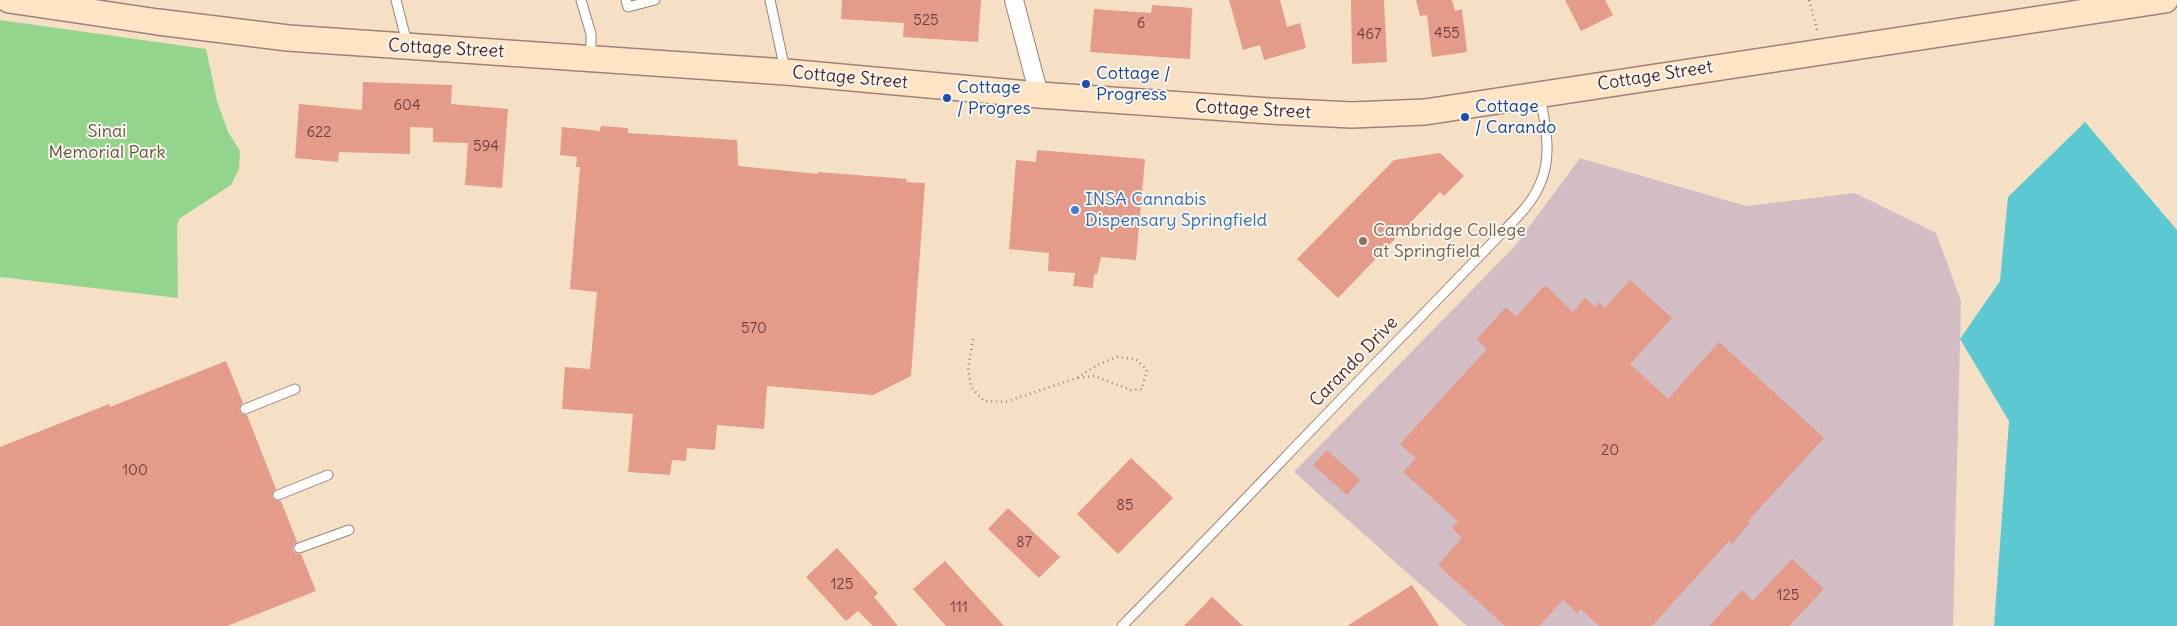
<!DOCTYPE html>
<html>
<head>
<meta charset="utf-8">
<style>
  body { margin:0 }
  canvas { display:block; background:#f5e0c5 }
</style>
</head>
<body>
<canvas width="2177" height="626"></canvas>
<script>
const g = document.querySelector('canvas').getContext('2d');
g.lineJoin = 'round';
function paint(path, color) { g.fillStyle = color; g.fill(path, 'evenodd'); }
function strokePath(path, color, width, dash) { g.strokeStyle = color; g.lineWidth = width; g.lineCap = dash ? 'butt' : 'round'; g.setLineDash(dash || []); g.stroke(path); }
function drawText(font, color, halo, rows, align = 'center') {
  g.font = font + ' Delius,sans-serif'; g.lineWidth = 4; g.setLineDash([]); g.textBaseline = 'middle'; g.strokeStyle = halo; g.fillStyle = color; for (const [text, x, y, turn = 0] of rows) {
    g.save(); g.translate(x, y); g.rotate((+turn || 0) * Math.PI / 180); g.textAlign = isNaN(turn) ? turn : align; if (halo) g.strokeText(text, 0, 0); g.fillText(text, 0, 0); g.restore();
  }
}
const industrial = new Path2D(`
  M1580,158L1746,206L1855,193L1936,233L1961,301L1953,626H1467L1294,472L1515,246Z`);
const green = new Path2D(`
  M0,20L206,49L217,101L228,132L240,151L239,169L231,185L179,219L177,226L178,298L0,277Z`);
const water = new Path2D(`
  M2085,122L2177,230V626H1994L2009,421L1960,339L2000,281L2008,197Z`);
const building = new Path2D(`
  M842,0H981L978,42L903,37L904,23L841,19Z
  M1229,0H1280L1287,27L1300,23L1306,48L1264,60L1260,45L1243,50Z
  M1351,0H1384L1387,62L1352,64Z
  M1416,0H1452L1455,11L1462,9L1467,52L1432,57L1427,15L1420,16Z
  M1565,0H1605L1613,15L1581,31Z
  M1152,5L1192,8L1190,59L1090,52L1094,9L1151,13Z
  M363,82L452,85L451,104L508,109L502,188L465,185L468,143L433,142V128L410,127V154L339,152L338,162L295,158L299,104L362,110Z
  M601,126L628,128V133L737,140L738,166L818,174V172L907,179L906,182L925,183L911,376L873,395L767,386L764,429L717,425L715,450L687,448L686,461L672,460L670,475L628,472L633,414L562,409L565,367L590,369L597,292L570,289L580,167H576L577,157L560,155L562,127L600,131Z
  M1037,150L1145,159L1136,260L1101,257L1097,274H1094L1093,288L1073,286L1075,273L1048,271L1049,253L1009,249L1016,160L1036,162Z
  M1440,153L1464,176L1444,196L1440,192L1338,298L1297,259L1394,160Z
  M1630,280L1672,318L1630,364L1668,399L1719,342L1824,438L1748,521L1750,523L1732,544L1729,541L1652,626H1599L1581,609L1577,613L1563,600L1539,626H1505L1438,565L1462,538L1452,528L1458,521L1403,472L1416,458L1400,444L1487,349L1477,339L1506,307L1516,317L1545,285L1573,312L1585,298L1595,307L1599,302L1605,308Z
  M226,361L243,403L240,406L239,411L242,414L247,415L276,489L273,492L272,497L275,500L281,501L297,542L293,546V551L297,554H301L316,591L227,626H0V447L109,404L110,407Z
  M1327,450L1360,480L1347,495L1313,465Z
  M1131,458L1173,498L1118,554L1077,514Z
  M1008,508L1060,557L1039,578L988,529Z
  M837,548L878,593L874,597L898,626H873L858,611L846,621L806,577Z
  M1792,559L1824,589L1789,626H1709L1742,590L1753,601Z
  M945,561L1004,626H946L913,589Z
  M1412,585L1439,626H1347Z
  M1212,597L1243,626H1184Z`);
const path = new Path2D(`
  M1809,0L1818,33
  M973,339L968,368L971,387L984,401L1005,402L1077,378L1097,365L1117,357L1136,359L1147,370L1142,389L1131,390L1094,376L1077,378`);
const service = new Path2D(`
  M396,0L407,43
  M581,0L591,34V58
  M626,0L628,7L655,0
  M770,0L785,70
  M245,409L295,389
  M278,495L328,475
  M299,548L349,530
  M1122,626C1220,527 1314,426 1411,327C1439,298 1467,269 1495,240C1511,223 1531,206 1540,184C1553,156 1545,124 1540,95`);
const minor = new Path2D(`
  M1014,0L1039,95`);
const secondary = new Path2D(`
  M9,0L158,22L288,38L786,72L1039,95L1270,111L1352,115L1425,112L2165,0`);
const markers = [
  [1086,84,5,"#1a4fb4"],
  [947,98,5,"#1a4fb4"],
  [1465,117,5,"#1a4fb4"],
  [1075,210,5,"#3f7fe0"],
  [1363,241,5,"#8d6e63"]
];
const numberNames = [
  ["525",926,21],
  ["6",1141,24],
  ["455",1447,34],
  ["467",1369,35],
  ["604",407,106],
  ["622",319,133],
  ["594",486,147],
  ["570",754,329],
  ["20",1610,451],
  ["100",135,471],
  ["85",1125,506],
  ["87",1024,543],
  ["125",842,585],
  ["125",1788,596],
  ["111",959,608]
];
const streetNames = [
  ["Cottage Street",446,49,3],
  ["Cottage Street",1655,76,-9],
  ["Cottage Street",850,78,5],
  ["Cottage Street",1253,110,3],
  ["Carando Drive",1354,362,-46]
];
const transitNames = [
  ["Cottage /",1096,74],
  ["Progress",1096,95],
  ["Cottage",957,88],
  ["/ Progres",957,109],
  ["Cottage",1475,107],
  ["/ Carando",1475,128]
];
const parkNames = [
  ["Sinai",107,132],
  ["Memorial Park",107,153]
];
const shopNames = [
  ["INSA Cannabis",1085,200],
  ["Dispensary Springfield",1085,221]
];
const educationNames = [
  ["Cambridge College",1373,231],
  ["at Springfield",1373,252]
];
paint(industrial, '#d2bdc5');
paint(green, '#94d58d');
paint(water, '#5cc9d2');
paint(building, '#e49b89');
strokePath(service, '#a08078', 11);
strokePath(minor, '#a08078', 20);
strokePath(secondary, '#a08078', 28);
strokePath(path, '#a08078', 2.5, [1, 4]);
strokePath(service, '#fff', 9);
strokePath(minor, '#fff', 18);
strokePath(secondary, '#ffe4c6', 25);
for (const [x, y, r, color] of markers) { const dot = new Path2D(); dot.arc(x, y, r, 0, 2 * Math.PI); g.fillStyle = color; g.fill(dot); strokePath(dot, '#fbf7ec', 2); }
drawText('15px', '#703e42', null, numberNames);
drawText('18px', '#4a1f2b', '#fbf7ec', streetNames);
drawText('18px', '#164399', '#fbf7ec', transitNames, 'left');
drawText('18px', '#605648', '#fbf7ec', parkNames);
drawText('18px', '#366cbe', '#fbf7ec', shopNames, 'left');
drawText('18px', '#785e54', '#fbf7ec', educationNames, 'left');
</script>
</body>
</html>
